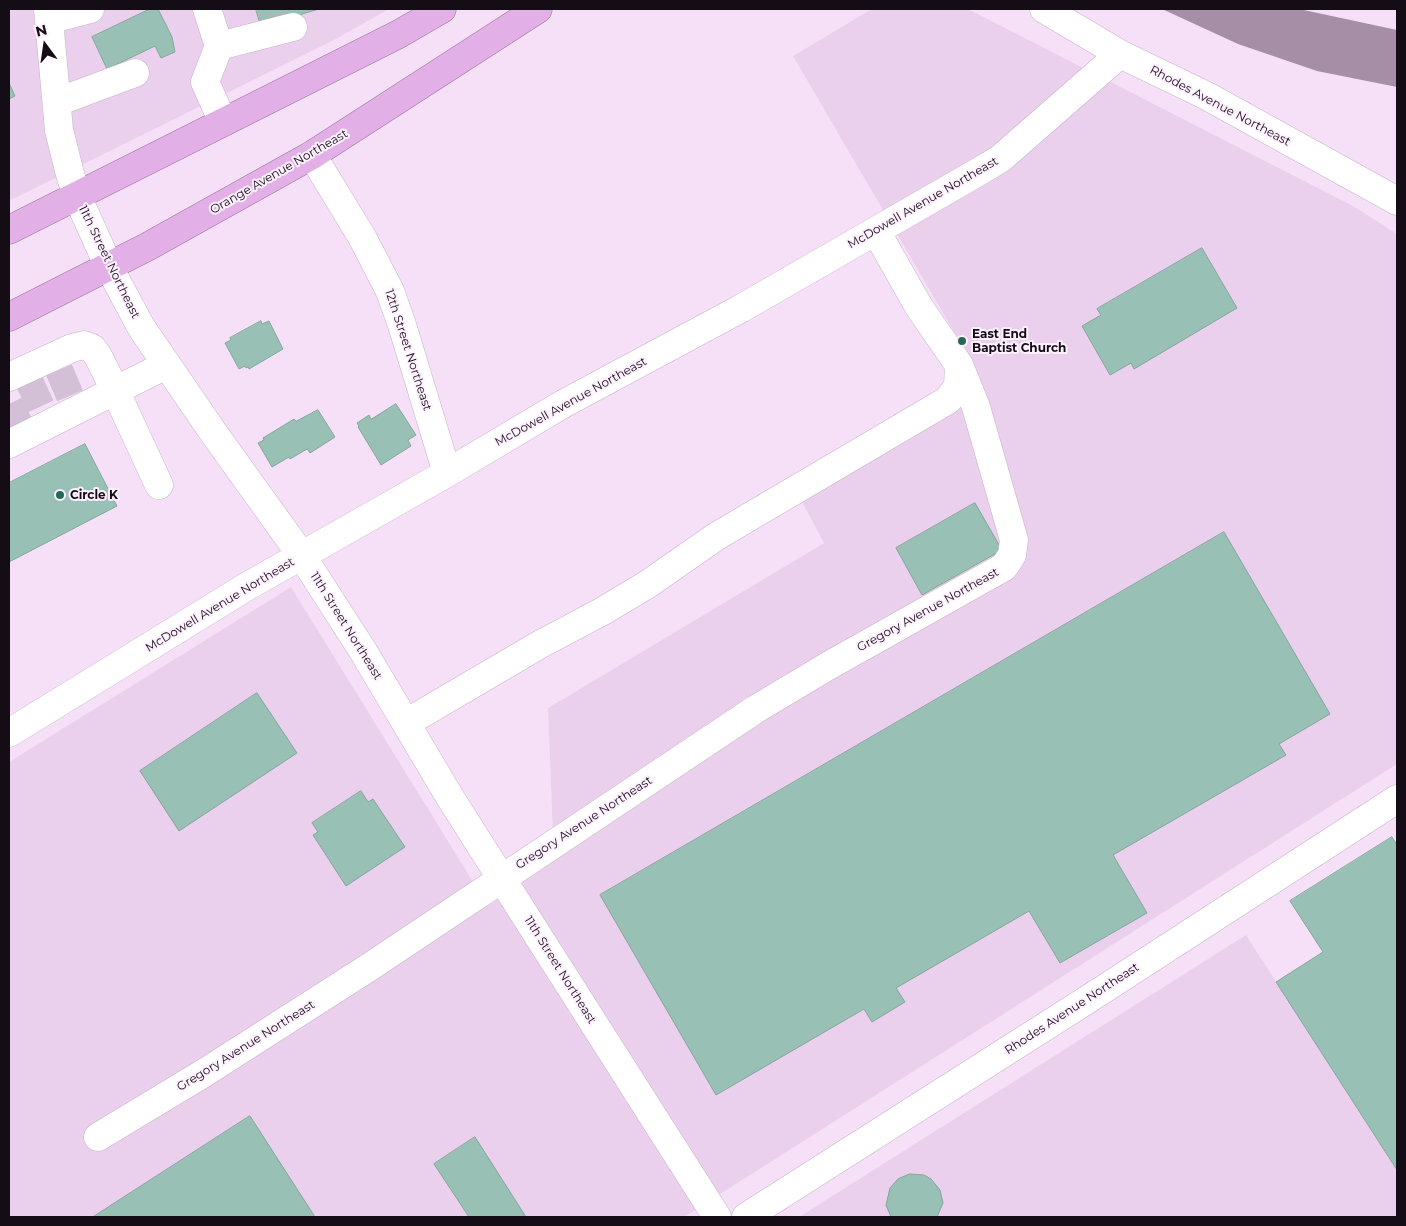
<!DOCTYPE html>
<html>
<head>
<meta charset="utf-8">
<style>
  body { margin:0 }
  #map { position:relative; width:1406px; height:1226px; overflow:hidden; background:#f6e0f8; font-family:Montserrat,sans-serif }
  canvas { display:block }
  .frame { position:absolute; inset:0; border:10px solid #150d15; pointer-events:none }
  .north { position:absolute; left:20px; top:20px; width:50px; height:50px; -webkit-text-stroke:4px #fef1ff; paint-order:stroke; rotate:346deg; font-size:14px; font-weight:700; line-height:20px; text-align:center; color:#150d15 }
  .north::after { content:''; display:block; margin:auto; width:18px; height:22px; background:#150d15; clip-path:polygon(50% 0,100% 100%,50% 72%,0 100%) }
</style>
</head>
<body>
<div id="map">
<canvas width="1406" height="1226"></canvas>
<div class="frame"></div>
<div class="north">N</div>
</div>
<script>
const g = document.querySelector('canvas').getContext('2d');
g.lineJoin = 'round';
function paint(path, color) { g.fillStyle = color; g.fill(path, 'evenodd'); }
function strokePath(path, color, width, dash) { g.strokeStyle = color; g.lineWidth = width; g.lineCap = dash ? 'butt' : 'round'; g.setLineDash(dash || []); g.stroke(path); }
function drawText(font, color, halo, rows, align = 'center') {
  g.font = font + ' Montserrat,sans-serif'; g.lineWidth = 4; g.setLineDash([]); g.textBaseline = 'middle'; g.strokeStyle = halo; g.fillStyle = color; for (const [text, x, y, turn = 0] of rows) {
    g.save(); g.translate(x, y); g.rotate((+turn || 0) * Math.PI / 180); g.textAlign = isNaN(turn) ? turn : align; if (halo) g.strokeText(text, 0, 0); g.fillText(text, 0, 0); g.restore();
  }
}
const built = new Path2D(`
  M9,9H389L336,39L9,201Z
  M872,9H968L1353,206L1397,234V764L684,1217H9V762L291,587L488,906L554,861L548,708L824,543L799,496L959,400L967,354L793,56Z
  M1246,935L1397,1170V1217H799Z`);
const water = new Path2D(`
  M1162,9H1299L1397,30V87L1317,71L1238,44Z`);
const building = new Path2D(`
  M150,9H158L172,37L175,52L161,58L155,46L107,69L92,37Z
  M256,9H319L261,26Z
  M9,83L15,96L9,99Z
  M1202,248L1237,308L1134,369L1131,363L1110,375L1082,326L1101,315L1097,309Z
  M261,321L262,324L269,321L283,349L249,369L248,367L246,368L245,366L239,369L225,343L231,340L230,338Z
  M396,404L416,435L408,440L411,446L381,465L358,427L359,426L357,423L369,415L371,419Z
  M318,410L335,437L310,453L307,449L290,459L289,457L272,467L258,443L264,440L263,438L294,419L296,421Z
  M85,444L117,506L9,562V483Z
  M975,503L1002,550L922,595L896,548Z
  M1224,532L1330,714L1279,744L1286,755L1113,855L1147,913L1060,963L1029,911L896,988L905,1002L872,1022L864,1009L716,1095L600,895Z
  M257,693L297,753L179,831L140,771Z
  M361,791L368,802L373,799L405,847L346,886L313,835L318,832L312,823Z
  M1392,837L1397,845V1170L1276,982L1323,952L1290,901Z
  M250,1116L315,1217H93Z
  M475,1137L526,1217H469L434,1164Z
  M910,1174L924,1175L931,1179L940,1190L943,1203L937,1217H891L886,1205L890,1188L898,1179Z`);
const minorTunnel = new Path2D(`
  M59,370L71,398
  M29,381L43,411
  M9,404L19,424`);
const minor = new Path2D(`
  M48,9L59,130L70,174L77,196L109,267L141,327L215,435L302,556L363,651L451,799L717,1217
  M207,9L219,46L205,82L223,122
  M1044,9L1120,54L1207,96L1397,201
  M49,20L90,9
  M219,46L293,27
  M57,102L135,73
  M312,155L362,237L390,291L402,325L447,473
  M9,377L72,348L84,345L92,348L98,356L115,390L159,485
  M9,444L166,365
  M406,723L539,645L603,611L648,584L717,536L948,400L958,386L959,365
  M9,733L246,587L447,473L563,404L740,309L973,175L1000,159L1120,54
  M98,1137L204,1073L368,968L756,709L828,666L1004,567L1012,555L1014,540L976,407L959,365L919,307L876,231
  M746,1217L1090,998L1397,799`);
const highway = new Path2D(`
  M9,230L399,34L442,9
  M9,317L147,247L312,155L538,9`);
const markers = [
  [962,341,5,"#246859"],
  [60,495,5,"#246859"]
];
const streetNames = [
  ["Rhodes Avenue Northeast",1220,106,28],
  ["Orange Avenue Northeast",279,172,-30],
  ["McDowell Avenue Northeast",923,203,-30],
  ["11th Street Northeast",109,262,64],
  ["12th Street Northeast",408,350,72],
  ["McDowell Avenue Northeast",571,402,-29],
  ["McDowell Avenue Northeast",220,605,-31],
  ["Gregory Avenue Northeast",928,610,-29],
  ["11th Street Northeast",346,626,58],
  ["Gregory Avenue Northeast",584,823,-33],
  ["11th Street Northeast",560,970,58],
  ["Rhodes Avenue Northeast",1072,1009,-33],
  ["Gregory Avenue Northeast",246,1046,-32]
];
const poiNames = [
  ["East End",972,334],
  ["Baptist Church",972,348],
  ["Circle K",70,495]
];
paint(built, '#ebd0ed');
paint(water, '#a68ea7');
paint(building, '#99c0b5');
strokePath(building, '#84a69c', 1);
strokePath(minorTunnel, '#d4c0d6', 28, [28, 14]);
strokePath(minor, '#c7b2c8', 29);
strokePath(highway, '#9a769d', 29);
strokePath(minor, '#fff', 28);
strokePath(highway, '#e2afe6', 28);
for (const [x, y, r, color] of markers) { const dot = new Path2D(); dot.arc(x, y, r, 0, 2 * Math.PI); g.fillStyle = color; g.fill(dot); strokePath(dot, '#fef1ff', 2); }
drawText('12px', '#150d15', '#fef1ff', streetNames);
drawText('bold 12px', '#150d15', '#fef1ff', poiNames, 'left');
</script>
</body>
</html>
